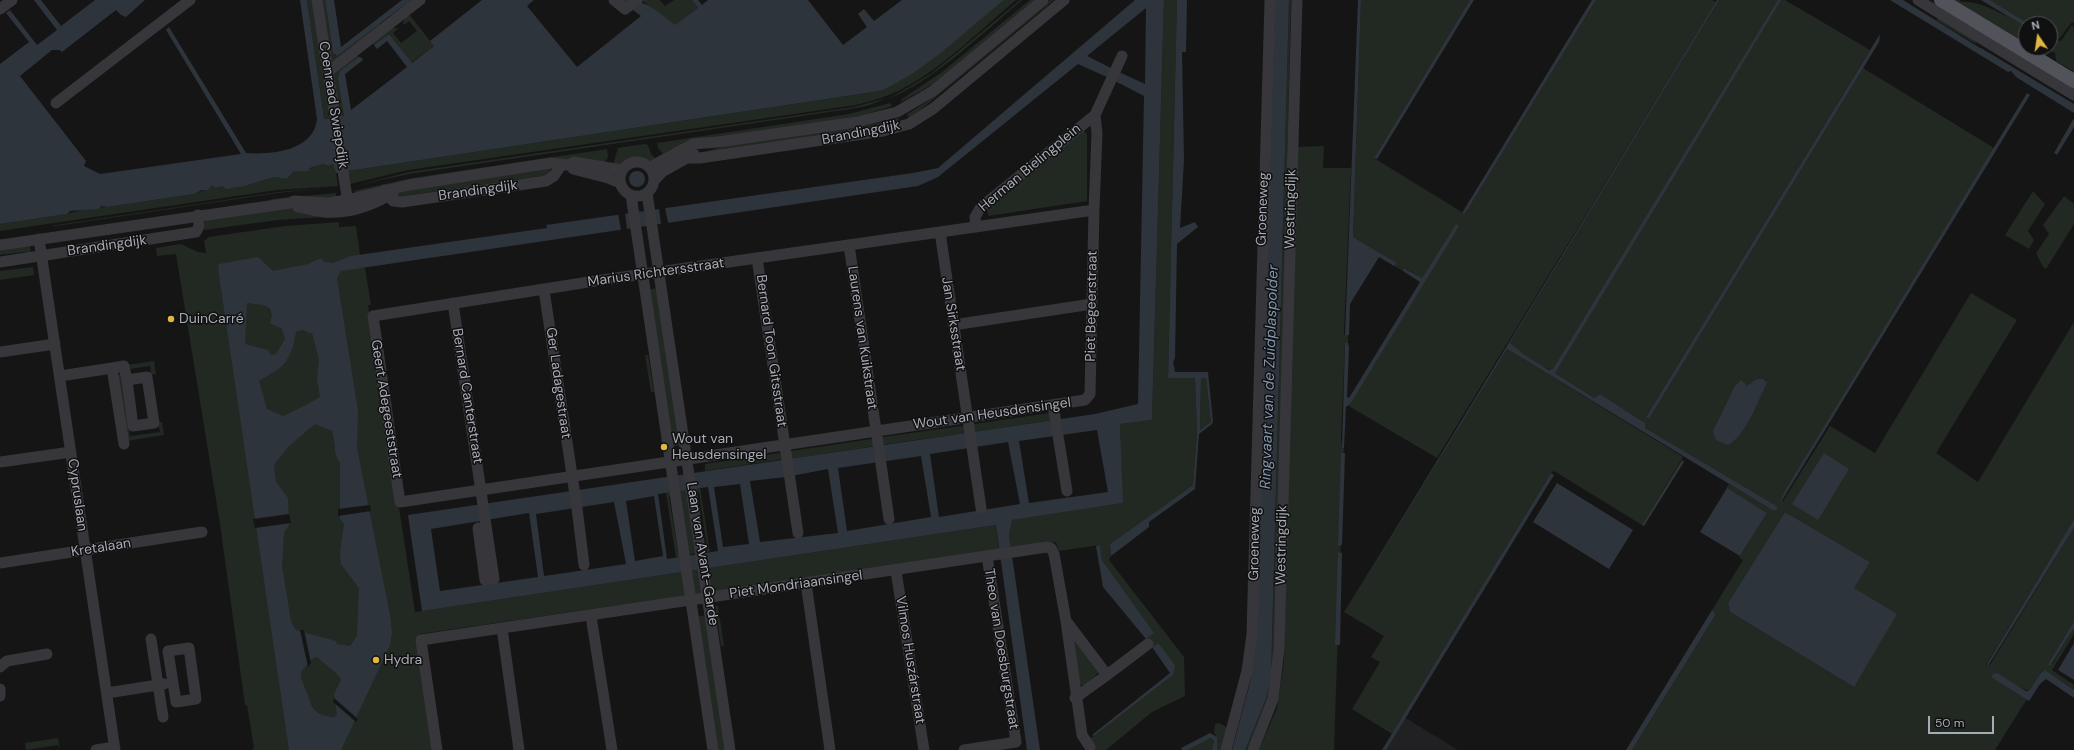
<!DOCTYPE html>
<html>
<head>
<meta charset="utf-8">
<style>
  body { margin:0 }
  #map { position:relative; width:2074px; height:750px; overflow:hidden; background:#151516; font-family:"DM Sans",sans-serif }
  canvas { display:block }
  .north { position:absolute; left:2018px; top:16px; width:40px; height:40px; box-sizing:border-box; background:#101011; border:1px solid #4d4e53; border-radius:50%; rotate:347deg; font-size:11px; font-weight:700; line-height:16px; text-align:center; color:#a8abb5 }
  .north::after { content:''; display:block; margin:auto; width:14px; height:18px; background:#e2b741; clip-path:polygon(50% 0,100% 100%,50% 72%,0 100%) }
  .scale { position:absolute; left:1928px; top:716px; width:66px; height:18px; box-sizing:border-box; border:2px solid #a8abb5; border-top:0; padding-left:5px; font-size:12px; line-height:14px; white-space:nowrap; color:#a8abb5; -webkit-text-stroke:3px #101011; paint-order:stroke }
</style>
</head>
<body>
<div id="map">
<canvas width="2074" height="750"></canvas>
<div class="north">N</div>
<div class="scale">50 m</div>
</div>
<script>
const g = document.querySelector('canvas').getContext('2d');
g.lineJoin = 'round';
function paint(path, color) { g.fillStyle = color; g.fill(path, 'evenodd'); }
function strokePath(path, color, width, dash) { g.strokeStyle = color; g.lineWidth = width; g.lineCap = dash ? 'butt' : 'round'; g.setLineDash(dash || []); g.stroke(path); }
function drawText(font, color, halo, rows, align = 'center') {
  g.font = font + ' "DM Sans",sans-serif'; g.lineWidth = 3; g.setLineDash([]); g.textBaseline = 'middle'; g.strokeStyle = halo; g.fillStyle = color; for (const [text, x, y, turn = 0] of rows) {
    g.save(); g.translate(x, y); g.rotate((+turn || 0) * Math.PI / 180); g.textAlign = isNaN(turn) ? turn : align; if (halo) g.strokeText(text, 0, 0); g.fillText(text, 0, 0); g.restore();
  }
}
const built = new Path2D(`
  M1404,717L1458,750H1384Z`);
const green = new Path2D(`
  M307,0H315L332,111L328,112L329,119L324,118Z
  M320,0H325L333,53L336,56L380,23L382,27L332,63Z
  M640,0H660L665,6L674,0H692L698,8L675,26L644,2H639Z
  M1004,0H1016C980,30 942,69 900,90C886,97 871,101 856,105L408,170L350,184L348,171L880,91Z
  M1020,0H1022C984,32 935,80 890,98L932,73Z
  M1030,0H1035L933,84L901,102L902,99L942,72Z
  M1050,0H1054L909,119L907,114L928,101Z
  M1164,0H1177L1168,377L1195,378L1197,433L1193,485L1110,544L1111,556L1109,560L1184,657L1185,696L1152,712L1106,750H1095L1086,740L1094,736L1173,675L1158,643L1152,647L1146,639L1153,632L1102,560L1100,545L1059,551L1056,542L1011,550L1009,535L1011,520L1122,503L1120,424L1152,420Z
  M1289,0H1291L1280,477L1272,686L1257,730L1247,750H1245L1266,699L1271,676Z
  M1361,0H1470L1374,158L1465,214L1596,0H1712L1716,2L1437,458L1347,405L1352,400L1456,224L1422,278L1405,268L1403,271L1394,266L1397,263L1353,237Z
  M1719,0H1785L1870,50L1646,417L1649,419L1863,68L1994,148L1780,501H1783L1830,426L1875,453L1971,293L2017,320L1936,453L1978,482L2074,322V519L1986,665H1990L2074,528V621L2048,664H2052L2074,628V634L2052,670L2074,685V690L2045,670L2040,674L2029,691L1992,677L2027,699L1995,750H1632L1716,614L1712,610L1743,560L1739,558L1767,513L1726,488L1729,484L1772,510H1776L1775,506L1645,428V423L1600,394L1594,398L1555,373L1556,371C1545,369 1514,353 1510,343ZM1785,512L1870,562L1853,588L1854,687L1730,612L1728,603Z
  M1950,0H1959L1962,2C1979,0 2011,18 2026,27V46Z
  M1990,0H2074V23L2072,22L2058,40L2061,41L2072,25L2074,27V75L2073,71L2056,61L2055,53L2051,51L2054,47L2050,45V24H2029Z
  M409,14L434,46L411,63L389,34L374,45L371,42L389,28H397L398,29L393,33L401,43L417,31L409,21L404,25L403,23L405,15Z
  M1939,18L1975,39L1976,44L1936,20Z
  M356,53L359,57L339,74L344,116L340,118L333,75L335,70Z
  M887,98L867,106L850,109L409,174L358,185L409,172L853,107Z
  M890,103L892,106L863,115L664,155L658,148L657,143L849,114Z
  M898,118L900,123L889,126L888,122L885,125L705,152C767,131 836,137 898,118Z
  M1082,129L1087,134V201L988,216L987,208Z
  M644,144L648,145L651,154L657,160C649,162 643,156 635,157C627,158 622,166 613,165L618,148Z
  M1324,146L1323,168H1351L1344,333L1345,336L1348,335V343H1345L1341,437L1342,448H1344L1334,750H1259L1277,708L1284,662L1296,147Z
  M607,149L608,157L604,164L555,159L358,194L353,191L412,178Z
  M324,164L328,166L333,164L336,173L338,186L277,190L0,231V224L67,214C70,212 103,206 107,207L194,194L210,188L211,185L245,186L274,177L287,179L294,171H303Z
  M549,168L552,172L542,179L541,176L410,195V198L393,196L406,190Z
  M332,187L278,193L56,226H50L278,192Z
  M2033,191L2045,204L2028,231L2034,240L2029,249L2005,235Z
  M336,193V199L271,200V199Z
  M2064,196L2074,204V224L2046,269L2043,267L2036,253L2049,234L2043,225Z
  M290,207L338,216L278,220L204,230L205,220Z
  M339,222V227L356,226L362,268H365L371,305H368L415,612L996,525L999,550L419,634L436,750H252L254,748L247,705H245L220,524L176,254L157,256L156,248L181,244L198,252L206,253L204,241L209,237L285,226Z
  M30,246L31,254L26,255L25,252L0,255V249Z
  M33,267L34,275L0,280V271Z
  M658,288L681,445L671,447L648,290Z
  M1507,349L1683,457L1642,525L1554,471L1551,473L1392,734L1352,709L1380,662L1371,657L1384,636L1344,612Z
  M645,355H648L654,392H651Z
  M154,361L156,374L151,375L150,366L130,369L127,365Z
  M121,374L130,436L160,432L158,422H162L164,435L127,441L117,375Z
  M1201,378H1206L1211,422L1200,431Z
  M1049,413L1053,420L972,432L974,424Z
  M962,426L966,428L965,433L881,445L882,437Z
  M871,439L874,441L875,446L790,459L791,451Z
  M780,453L783,455L784,459L705,471V464Z
  M700,487L710,552L704,553L703,548L707,547L699,492L695,493V488Z
  M688,489L697,553L688,555L678,491Z
  M672,492L673,496L669,497L678,552L682,556L676,558L666,493Z
  M715,606H718L724,646H721Z
  M707,615L727,750H716L696,617Z
  M1072,637L1099,672L1085,686L1078,684Z
  M1219,723L1228,728L1222,750H1217V737L1214,733L1215,724Z
  M58,738L60,750L58,745L26,750L25,743Z
  M1209,738L1214,741L1212,750H1188Z`);
const water = new Path2D(`
  M34,0H41L61,26L95,0H145L126,17L121,15L116,10L62,52L60,50H52L20,76L86,161L84,166L100,174L241,154L166,30L169,27L246,153C271,155 314,151 317,119L300,0H307L324,118L327,119L344,116L338,78L340,71L359,57L362,58L363,60L345,74L351,110L407,67L387,41L377,49L374,45L389,34L412,63L434,46L430,41L482,0H534L527,6L577,67L641,16L620,0C648,0 654,9 675,25L698,8L692,0H698L702,5L708,0H808L843,45L867,27L858,14L864,9L874,21L902,0H1004C964,31 927,71 880,91L348,171L336,173L333,164L328,166L324,164L310,168L308,171H294L287,179L274,177L245,186L226,189L222,186L215,188L212,185L208,190H202L194,194L107,207L102,206L98,209L70,211L67,214L0,224V64L29,42L6,13L10,10L37,45L57,30Z
  M325,0H334L341,47L402,0H411L337,56L333,53Z
  M1135,0H1164L1152,420L1120,424L1123,503L1012,520L1009,535L1040,750H1027L996,525L422,611L408,515L1095,414L1138,404L1144,96L1115,81L1119,72L1145,84L1146,8L1087,56L1113,69L1109,78L1078,64L938,177L918,186L341,271L337,278L358,411L357,448L390,615L392,633L390,645L341,750H289L218,268L219,264L258,257L273,271L308,264L321,258L324,262L333,263L351,256L547,228L546,225L913,173L938,168ZM247,303L263,305L270,308L272,315L270,323L282,329L285,339L276,354L271,355L268,350L245,344ZM304,330L309,333H312L319,359L317,379L320,397C317,399 287,415 283,416L267,409L259,381C278,369 286,368 293,346C295,341 294,336 297,331ZM315,424L332,431C336,442 333,455 340,463V519L344,524L340,552L341,564L359,588L357,636L350,646L337,644L336,641L299,631L295,629L291,621L282,566L284,533L289,525L288,498L276,482L274,465L289,446ZM1097,430L1108,492L1029,503L1019,441ZM1008,442L1020,504L939,517L930,454ZM921,456L931,517L847,531L838,468ZM828,469L838,533L760,542L750,481L786,477ZM740,484L749,544L723,547L714,487ZM708,487L718,551L667,559L658,494ZM654,496L663,556L635,561L626,501ZM614,502L626,564L544,576L536,514ZM529,513L538,577L440,591L431,529ZM317,657L338,675L341,680L334,694L337,714L334,718C329,716 321,716 317,712C310,707 310,700 307,693C299,672 297,676 313,658Z
  M1177,0H1187L1186,52H1182L1184,160L1180,228L1195,222L1198,227L1177,244L1175,358L1173,362L1175,372H1208L1213,421L1212,424L1199,434L1195,489L1149,522V527L1111,556L1110,544L1193,485L1197,433L1195,378H1168ZM1201,378H1206L1211,422L1200,430Z
  M1275,0H1289L1271,676L1266,699L1245,750H1232L1250,683L1257,630Z
  M1358,0H1361L1353,237L1397,263L1394,266L1379,257L1350,304L1349,335L1345,336Z
  M1470,0H1474L1377,159L1374,158Z
  M1592,0H1596L1465,214L1462,213Z
  M1717,0H1719L1510,343L1523,354L1549,370L1553,369L1778,0H1781L1555,373L1594,398L1600,394L1645,423V428L1778,507L1776,510H1772L1507,349L1347,609Z
  M1890,0H1903L1980,48H1981L2074,104V113L2016,77L2011,71L2008,72Z
  M1981,0H1990L2029,24H2026V27Z
  M1880,34L1879,42L1649,419L1646,417Z
  M2027,93L2030,95L1781,502L1780,501L1786,489Z
  M2074,118V127L2057,155L2054,153Z
  M629 179a8 8 0 1 1 16 0a8 8 0 1 1-16 0Z
  M1456,224L1459,226L1352,401L1346,407L1344,448H1342L1345,343H1348L1349,348L1347,397L1349,398L1420,282L1403,271L1404,268L1422,278Z
  M1757,379H1763L1767,383C1757,402 1747,434 1728,445L1716,440L1713,431L1735,386L1741,380L1747,386Z
  M1341,453H1345L1342,545L1338,546Z
  M1824,453L1849,469L1818,520L1792,504Z
  M1682,460L1684,462L1644,526L1642,525Z
  M1551,473L1554,475L1386,750H1382Z
  M1557,483L1633,530L1609,569L1533,522Z
  M1727,488L1767,513L1740,556L1700,532Z
  M1785,512L1870,562L1854,588L1897,614L1854,687L1730,612L1728,603Z
  M2074,519V528L1988,666L1987,664Z
  M1100,545L1102,560L1154,633L1146,639L1103,587L1096,546Z
  M1338,552L1342,553L1340,645H1335Z
  M1712,610L1716,614L1632,750H1626Z
  M2074,621V628L2050,666L2048,664Z
  M1158,643L1175,665L1173,675L1094,736L1092,735L1170,673L1152,647Z
  M2074,643V680L2058,670Z
  M2045,670L2074,690V698L2046,679L2040,684L2029,701L1991,677L1993,674L1997,673L2026,691H2029L2040,674Z
  M1210,733L1217,737V750H1212L1214,741L1210,738L1188,750H1182L1181,748Z`);
const pier = new Path2D(`
  M665,207L668,223L661,224L659,208Z
  M625,213L627,230H621L618,214Z
  M370,505L371,511L338,516V509Z
  M289,514L291,523L255,528L253,519Z
  M300,630H304L311,663L308,667Z
  M334,698L358,719L356,722L333,702Z`);
const minor = new Path2D(`
  M317,0L349,210
  M614,0L625,9L637,0
  M1918,0L2074,95
  M0,9L12,0
  M328,69L333,68L420,0
  M56,103L190,0
  M1095,115L1122,56
  M688,158H700L883,131L909,124L934,108L1064,0
  M620 179a17 17 0 1 1 34 0a17 17 0 1 1-34 0Z
  M650,167L693,144L718,142L857,122L897,112L933,91L1043,0
  M573,169L608,178L620,183
  M655,180L662,172L694,154
  M385,190L393,201L402,202L546,181L554,176L562,164
  M647,193L730,750
  M631,195L713,750
  M298,207C307,208 315,211 323,212C347,214 373,206 393,193
  M976,227L975,217L981,207L1095,115L1097,133L1094,210L940,232L595,281L373,316L400,502L1085,400L1090,394L1094,210
  M940,232L981,508
  M39,239L115,750
  M0,245L290,203L294,201L328,203L347,200L409,185L551,163L567,165L574,162L622,170
  M849,245L889,519
  M757,258L798,533
  M0,262L196,232L199,226L198,215
  M544,290L577,508L584,565
  M453,303C466,395 481,487 494,579L485,580L478,528L486,527
  M953,325L1092,304
  M0,352L55,344
  M112,368L124,366L127,380
  M60,376L112,368L124,444
  M147,377L154,423L133,426L127,380Z
  M1053,405L1067,491
  M0,462L71,452
  M0,563L202,532
  M896,571L924,750
  M806,583L830,750
  M591,616L612,750
  M1067,622L1107,675L1075,698
  M502,628L519,750
  M151,639L163,717
  M189,648L196,699L176,702L168,651Z
  M0,667L7,661L47,654
  M1107,675L1148,644
  M0,689V696
  M107,693L164,684
  M96,750L114,747
  M437,750L421,640L1047,547L1051,548L1054,554L1066,621L1082,735L1090,747
  M964,750L1016,742L987,556
  M1226,750L1247,671L1252,634L1270,0
  M1253,750L1273,699L1279,649L1297,0`);
const major = new Path2D(`
  M1941,0L2074,81`);
const markers = [
  [171,319,4,"#e2b741"],
  [664,447,4,"#e2b741"],
  [376,660,4,"#e2b741"]
];
const streetNames = [
  ["Coenraad Swiepdijk",333,105,81],
  ["Brandingdijk",861,133,-11],
  ["Herman Bielingplein",1030,168,-40],
  ["Brandingdijk",478,191,-8],
  ["Groeneweg",1263,209,-88],
  ["Westringdijk",1291,209,-89],
  ["Brandingdijk",107,246,-8],
  ["Marius Richtersstraat",656,273,-8],
  ["Piet Begeerstraat",1092,306,-89],
  ["Jan Sirksstraat",953,324,81],
  ["Laurens van Kuikstraat",862,338,82],
  ["Bernard Toon Gitsstraat",771,351,82],
  ["Ger Ladagestraat",558,383,82],
  ["Bernard Canterstraat",467,396,81],
  ["Geert Adegeeststraat",386,409,81],
  ["Wout van Heusdensingel",992,414,-8],
  ["Cypruslaan",77,495,82],
  ["Groeneweg",1255,544,-89],
  ["Westringdijk",1282,545,-89],
  ["Kretalaan",101,548,-9],
  ["Laan van Avant-Garde",702,554,81],
  ["Piet Mondriaansingel",796,585,-8],
  ["Theo van Doesburgstraat",1001,649,81],
  ["Vilmos Huszárstraat",910,660,81]
];
const poiNames = [
  ["DuinCarré",179,319],
  ["Wout van",672,439],
  ["Heusdensingel",672,455],
  ["Hydra",384,660]
];
const waterNames = [
  ["Ringvaart van de Zuidplaspolder",1270,377,-88]
];
paint(built, '#212123');
paint(green, '#212922');
paint(water, '#2e343b');
paint(pier, '#151516');
strokePath(minor, '#36363b', 11);
strokePath(major, '#52535a', 14);
for (const [x, y, r, color] of markers) { const dot = new Path2D(); dot.arc(x, y, r, 0, 2 * Math.PI); g.fillStyle = color; g.fill(dot); strokePath(dot, '#101011', 1.5); }
drawText('14px', '#a8abb5', '#101011', streetNames);
drawText('14px', '#a8abb5', '#101011', poiNames, 'left');
drawText('italic 15px', '#8196ad', '#101011', waterNames);
</script>
</body>
</html>
